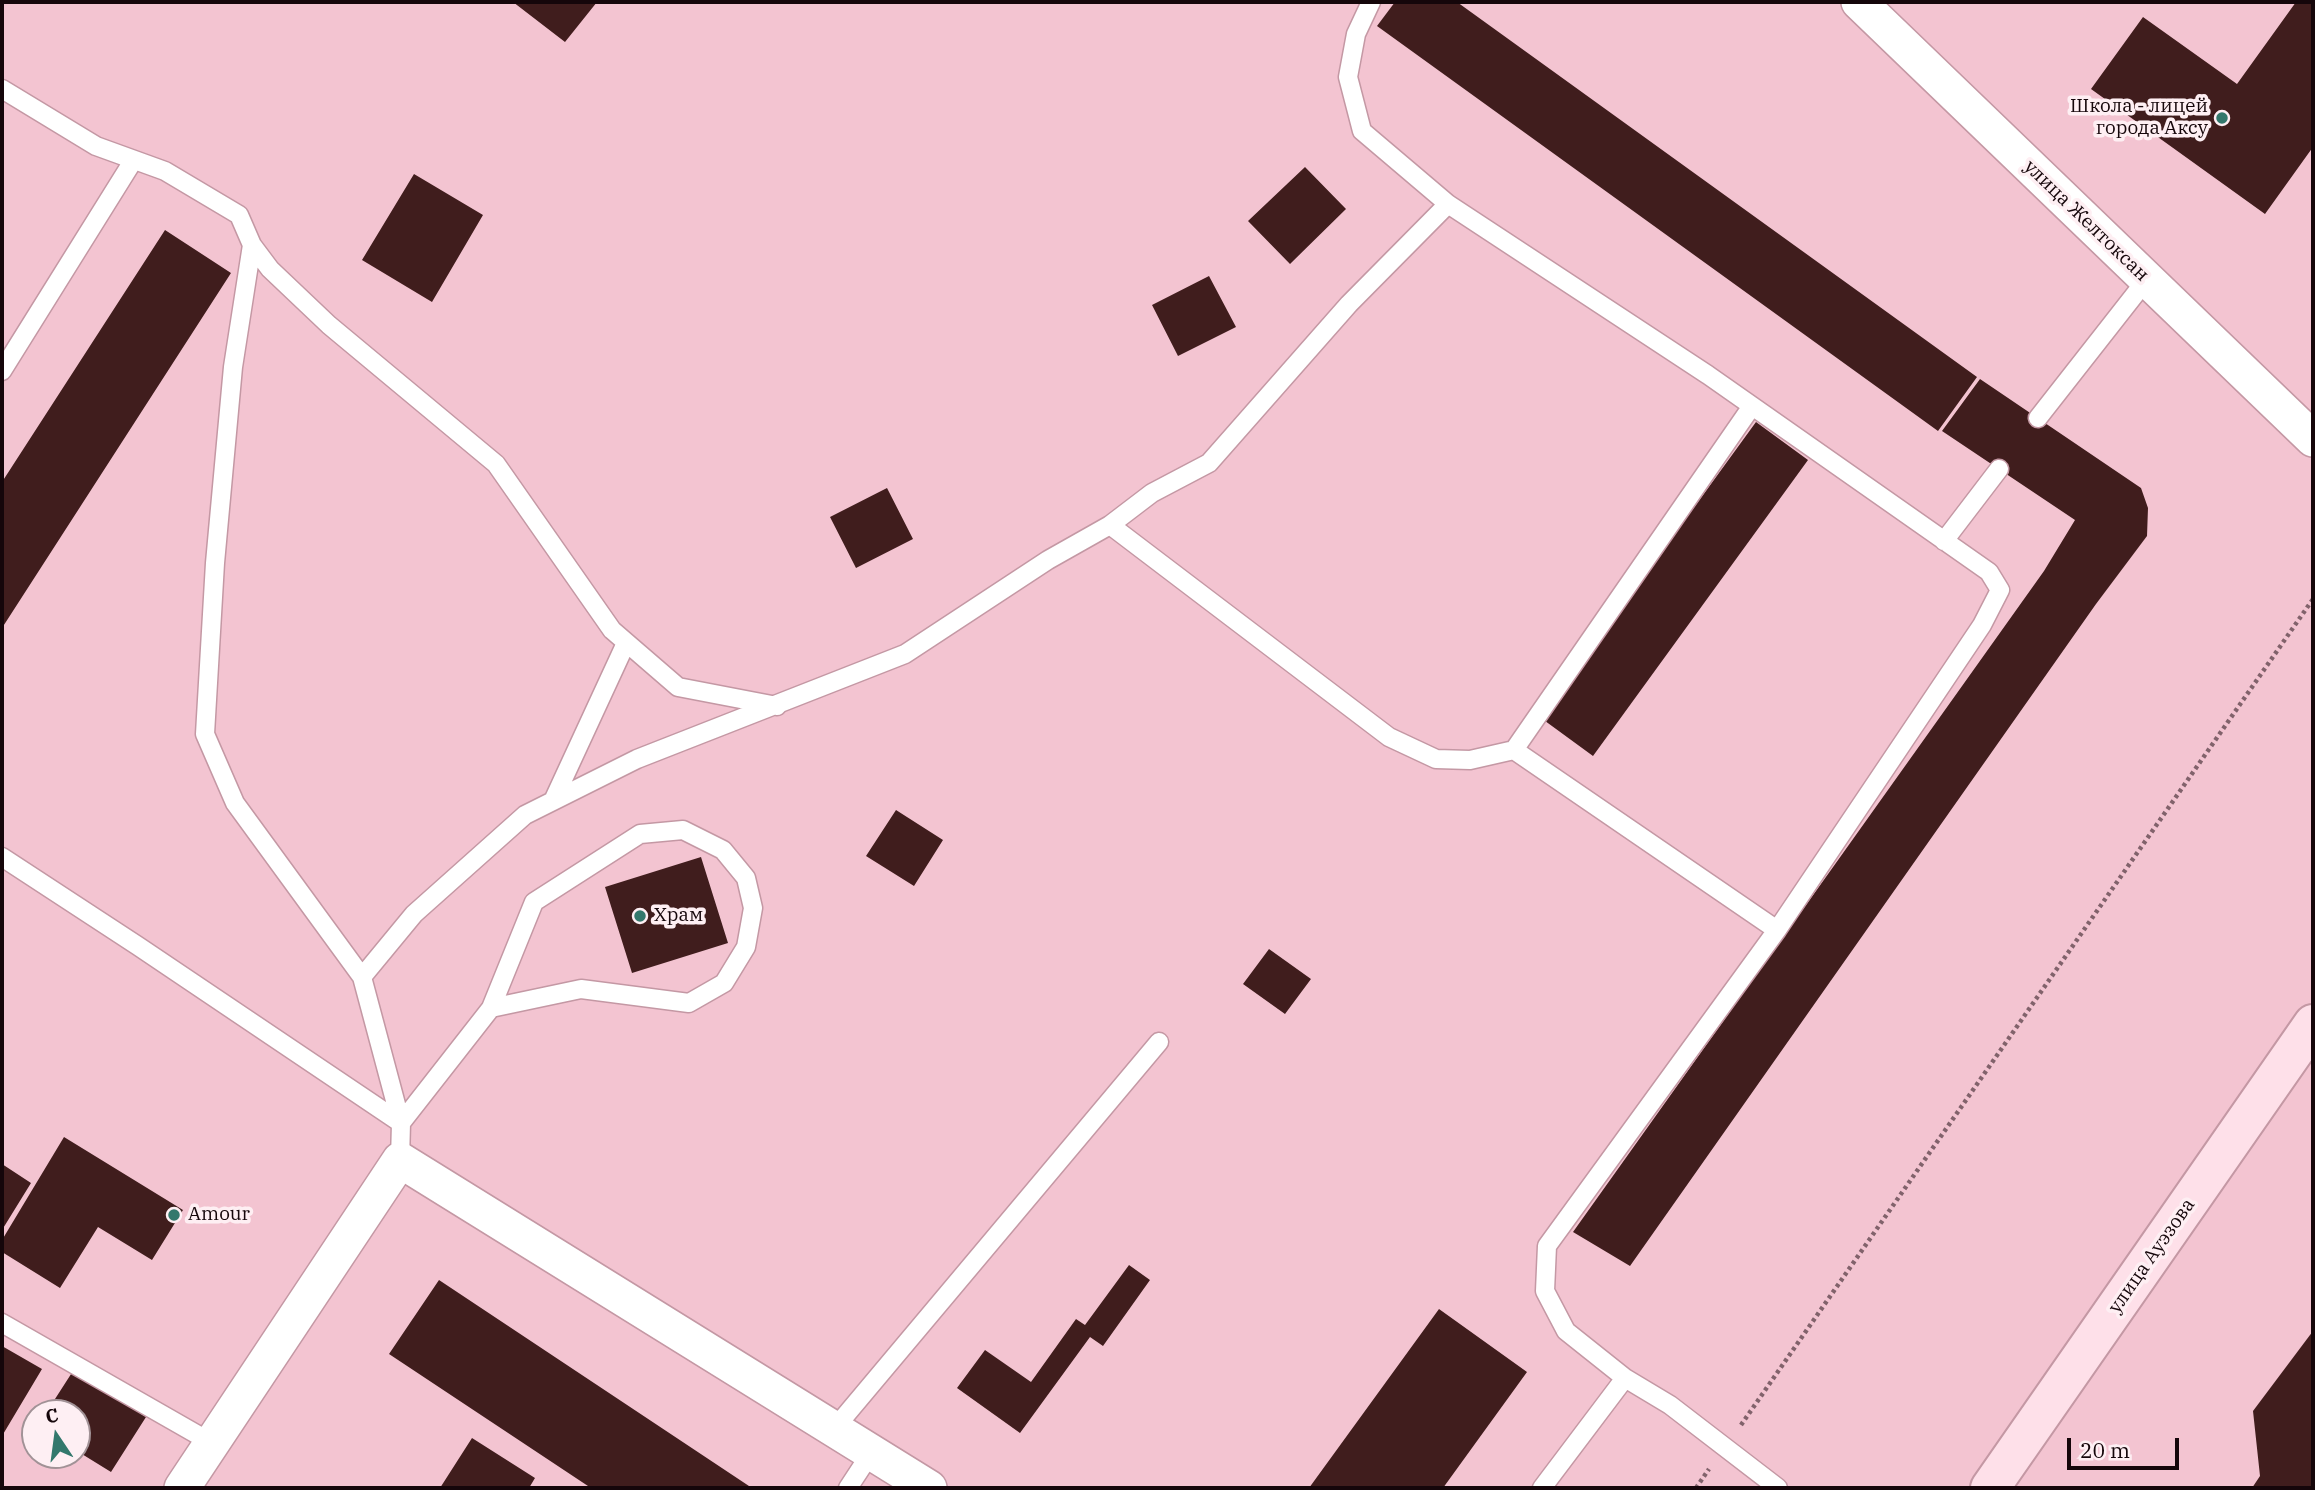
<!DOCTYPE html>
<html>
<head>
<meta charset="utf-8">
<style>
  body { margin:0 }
  #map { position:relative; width:2315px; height:1490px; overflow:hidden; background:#f3c4d1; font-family:"IBM Plex Serif",serif }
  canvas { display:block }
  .frame { position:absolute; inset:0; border:4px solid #15060a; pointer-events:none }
  .north { position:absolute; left:21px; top:1399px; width:70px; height:70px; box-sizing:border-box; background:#feeff3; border:2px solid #a19296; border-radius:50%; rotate:347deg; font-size:19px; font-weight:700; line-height:28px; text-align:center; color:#15060a }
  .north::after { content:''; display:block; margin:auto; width:24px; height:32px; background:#33786c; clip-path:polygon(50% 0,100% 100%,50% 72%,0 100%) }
  .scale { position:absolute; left:2067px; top:1438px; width:112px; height:32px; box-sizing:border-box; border:4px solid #15060a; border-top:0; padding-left:9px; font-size:21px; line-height:24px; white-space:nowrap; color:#15060a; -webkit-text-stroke:5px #feeff3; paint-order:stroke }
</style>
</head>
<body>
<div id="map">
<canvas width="2315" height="1490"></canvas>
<div class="frame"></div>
<div class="north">С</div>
<div class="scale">20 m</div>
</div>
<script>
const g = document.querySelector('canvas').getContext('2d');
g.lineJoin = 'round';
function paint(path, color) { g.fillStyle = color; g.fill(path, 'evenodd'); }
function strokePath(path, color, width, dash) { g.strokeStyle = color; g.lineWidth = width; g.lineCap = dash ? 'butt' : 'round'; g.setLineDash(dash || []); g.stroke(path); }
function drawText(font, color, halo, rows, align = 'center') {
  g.font = font + ' "IBM Plex Serif",serif'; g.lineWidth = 7; g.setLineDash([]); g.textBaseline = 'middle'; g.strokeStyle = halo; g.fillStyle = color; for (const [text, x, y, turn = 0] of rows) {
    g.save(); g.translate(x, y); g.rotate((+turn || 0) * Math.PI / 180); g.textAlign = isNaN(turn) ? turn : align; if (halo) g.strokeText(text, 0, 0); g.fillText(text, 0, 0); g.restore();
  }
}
const building = new Path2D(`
  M513,2H597L565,42Z
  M1395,2H1457L1977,377L1938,431L1377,26Z
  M2296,2H2313V147L2265,214L2091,89L2143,17L2237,84Z
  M1305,167L1346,209L1290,264L1248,221Z
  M414,174L483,215L432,302L362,260Z
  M165,230L231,273L2,628V482Z
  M1209,276L1236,327L1178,356L1152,305Z
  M1980,379L2141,488L2148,508L2147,536L2096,604L1630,1266L1573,1232L2044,571L2075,520L1942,431Z
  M1756,422L1808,460L1593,756L1541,718Z
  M887,488L913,539L856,568L830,517Z
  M896,810L943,840L914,886L866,856Z
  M701,857L728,943L632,973L605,887Z
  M1269,949L1311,979L1285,1014L1243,984Z
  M64,1137L183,1210L152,1260L98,1227L60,1288L2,1252V1240Z
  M2,1164L31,1183L2,1230Z
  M1129,1265L1150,1280L1103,1346L1090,1337L1020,1433L957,1388L985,1350L1031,1382L1076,1319L1085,1325Z
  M439,1280L752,1488H591L389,1354Z
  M1439,1309L1527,1372L1443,1488H1309Z
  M2313,1331V1488H2252L2260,1476L2253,1411Z
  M2,1346L42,1369L2,1436Z
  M73,1371L146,1417L111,1472L77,1451V1413H46Z
  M472,1438L535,1478L529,1488H440Z`);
const path = new Path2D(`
  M1741,1425L2313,599
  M1696,1488L1709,1469`);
const lane = new Path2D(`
  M1371,2L1356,34L1348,77L1362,131L1448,204L1708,375L1989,572L2000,590L1982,625L1777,930L1547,1246L1545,1291L1566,1331L1625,1378L1670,1405L1778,1488
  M2,89L96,146L165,171L239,215L252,245L233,367L215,563L205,734L235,803L362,977L401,1123
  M252,245L270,269L329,325L496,464L612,630L678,687L777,706
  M2,371L133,161
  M2038,418L2147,279
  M1110,525L1152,493L1209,463L1349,304L1448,204
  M1944,541L1999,469
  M1514,750L1777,930
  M553,801L626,643
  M2,857L138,946L401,1123
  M362,977L414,914L525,815L637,759L905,654L1048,560L1110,525L1389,737L1436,759L1470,760L1514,750L1752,406
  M400,1160L401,1123L491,1008L534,902L640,834L683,830L723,850L746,878L753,908L746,947L724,983L689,1003L581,989L491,1008
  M2,1323L212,1443
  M834,1429L1159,1042
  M848,1488L871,1453
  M1542,1488L1625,1378`);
const street = new Path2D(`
  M1859,2L2313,439
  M182,1488L400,1160L929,1488`);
const secondary = new Path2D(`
  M1990,1488L2313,1024`);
const markers = [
  [2222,118,7,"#33786c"],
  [640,916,7,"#33786c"],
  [174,1215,7,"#33786c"]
];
const poiNames = [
  ["Школа - лицей",2208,107,"right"],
  ["города Аксу",2208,129,"right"],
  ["Храм",654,916],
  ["Amour",188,1215]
];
const streetNames = [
  ["улица Желтоксан",2086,221,44],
  ["улица Ауэзова",2152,1256,-55]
];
paint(building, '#401d1d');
strokePath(lane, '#c498a4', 21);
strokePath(street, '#c498a4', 38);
strokePath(secondary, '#c498a4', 42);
strokePath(path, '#81626b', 4.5, [3.5, 3.5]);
strokePath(lane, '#fff', 18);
strokePath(street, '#fff', 35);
strokePath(secondary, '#fee0e9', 38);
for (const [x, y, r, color] of markers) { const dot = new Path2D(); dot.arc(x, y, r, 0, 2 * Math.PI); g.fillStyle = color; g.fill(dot); strokePath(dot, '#feeff3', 2.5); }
drawText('19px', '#15060a', '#feeff3', poiNames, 'left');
drawText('19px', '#15060a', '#feeff3', streetNames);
</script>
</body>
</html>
